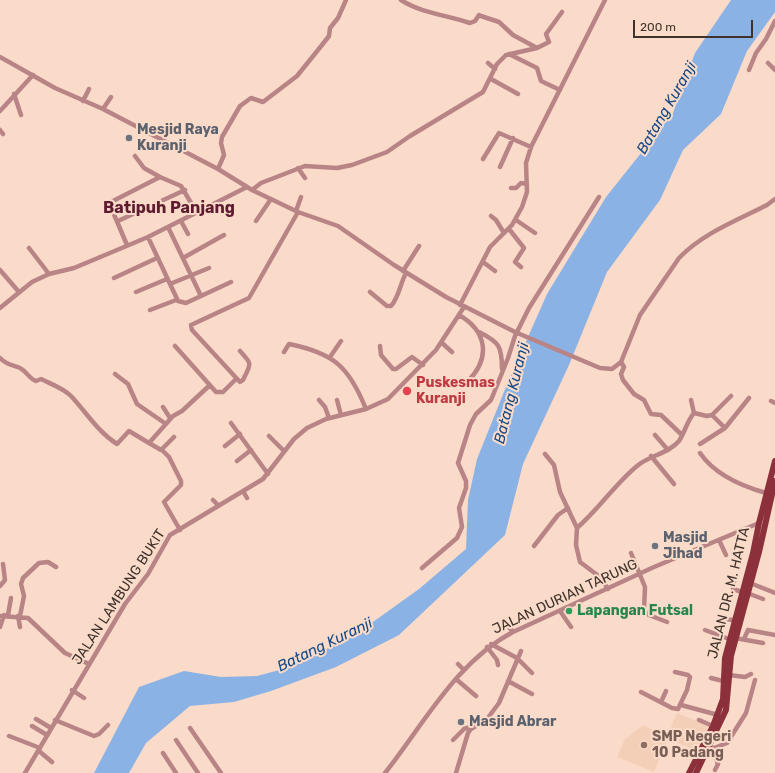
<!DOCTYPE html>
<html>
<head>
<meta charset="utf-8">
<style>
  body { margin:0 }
  #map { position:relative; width:775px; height:773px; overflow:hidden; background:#fadbc9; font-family:Rubik,sans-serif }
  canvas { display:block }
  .scale { position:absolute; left:633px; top:20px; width:120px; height:18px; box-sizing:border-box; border:2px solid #3e322b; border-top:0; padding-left:5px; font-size:12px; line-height:14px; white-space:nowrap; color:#3e322b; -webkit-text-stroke:3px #fadbc9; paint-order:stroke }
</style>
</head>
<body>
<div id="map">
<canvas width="775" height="773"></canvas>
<div class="scale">200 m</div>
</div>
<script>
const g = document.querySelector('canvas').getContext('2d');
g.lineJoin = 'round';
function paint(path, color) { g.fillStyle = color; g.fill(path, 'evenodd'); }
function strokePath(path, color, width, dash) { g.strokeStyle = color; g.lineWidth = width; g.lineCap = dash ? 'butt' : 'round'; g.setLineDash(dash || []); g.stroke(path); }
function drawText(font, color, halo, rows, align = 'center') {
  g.font = font + ' Rubik,sans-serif'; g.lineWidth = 4; g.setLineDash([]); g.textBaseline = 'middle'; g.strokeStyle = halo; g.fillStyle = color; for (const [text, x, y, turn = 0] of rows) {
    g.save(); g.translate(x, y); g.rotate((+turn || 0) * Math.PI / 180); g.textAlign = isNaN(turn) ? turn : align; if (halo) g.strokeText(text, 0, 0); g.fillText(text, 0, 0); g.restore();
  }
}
const built = new Path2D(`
  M677,713L709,726L698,751L668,739L654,772L617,757L625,739L643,725L667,736Z`);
const water = new Path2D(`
  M731,0H775V12L747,51L721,114L683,150L660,200L607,272L569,365L523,464L505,535L399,635L336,667L271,691L234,702L190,706L146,743L129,773H94L139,687L184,671L221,677L257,676L283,669L352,637L419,589L466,549L468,500L477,459L506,387L547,294L606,197L673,113L695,53Z`);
const minor = new Path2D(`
  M401,0C421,13 447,15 470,23L475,21L479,15L481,16L499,22L513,35L537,48
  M509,54L537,68L541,81L560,90
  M0,57L55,88L103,109L218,169L252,190L298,212L338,226L394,265L446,297L515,332L600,368L612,369L621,362L640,315L679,258C703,233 738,220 767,205L775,199
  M488,63L495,69
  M768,63L775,70
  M749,70L756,53L766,39L775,21
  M491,79L518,94
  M14,94L21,115
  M83,101L89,89
  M103,109L111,97
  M0,111L33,75
  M0,130L3,134
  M135,156L144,168L160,177
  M483,159L499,133L531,147
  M500,167L513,138
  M298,168L305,178
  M218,169L224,155L221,143L222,137L240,106L251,98L263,102L297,76L322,45L329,36L330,28L338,18L346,0
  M511,188H516L521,183L527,184
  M252,190L261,183L305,166L337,168L352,165L387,152L410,136L483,92L497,64L506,55L537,48L549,42L546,34L562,12
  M296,211L301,197
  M491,216L496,220L504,233
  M516,220L535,233
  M118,221L185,190
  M181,221L188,234
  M256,221L271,199
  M168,227L201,296
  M509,229L524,248L515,262L521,267
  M148,237L178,301L186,303L231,282
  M127,245L110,205L111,202L160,177L181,186L197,213
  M29,248L49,274
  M183,258L224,235
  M483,262L495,271
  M0,270L19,292
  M403,271L419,246
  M114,278L157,258
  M170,284L209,268
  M136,292L167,279
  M370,292L387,306H391C399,297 400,284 406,273
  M460,305L490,247L512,225L522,207L527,192L526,163L531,147L605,0
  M0,308L32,282L49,274L74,268L148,237L247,187
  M150,310L176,300
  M459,315C487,331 491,358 468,381
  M479,332C499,342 502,346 502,369
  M442,343L452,352
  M175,346L216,392H223L236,379
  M380,346L381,355L393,369H396L412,357L423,365
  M240,351C253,365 251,363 243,380L240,382L192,330L191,325L249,298L298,212
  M284,352L289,344C334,353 349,367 366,409
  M330,357L341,341
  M0,358C10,368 16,364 23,370C28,374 30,379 36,381L41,379C51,384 63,388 71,396C86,412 98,432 117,444L129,431L149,443L173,416L182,411L210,385
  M621,362L624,367L621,374L623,380L634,394L644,400L651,414L661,415L682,435
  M115,374L128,384L137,404L166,424
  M319,400L325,407L329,418
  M337,400L341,415
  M691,400L694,413
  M771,401L775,403
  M163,407L170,418
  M712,415L731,396
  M231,423L268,474
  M655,435L668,450
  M269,436L283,450
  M149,443L161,450L174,437
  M700,444L725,428L749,398
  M225,446L240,434
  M162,450L169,457L181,481V485L164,502L180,530
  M700,453C715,475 741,486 766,493
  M545,454L554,465L560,492L577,528L576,545L580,562L600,577L608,589
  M651,456L674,484
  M237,461L251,450
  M243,491L247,498
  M213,500L218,505
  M577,528C599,509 615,484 637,466C650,455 668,454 679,441C685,432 687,421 694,413L707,416L712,415L725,428
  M719,540L726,555
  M534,546L558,515L568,508
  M631,553L645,587L644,611L649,615L667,622
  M422,568L457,538L462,527L459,508L466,488V481L458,463L470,425L476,414L491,400L508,358L515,336L529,308L599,197
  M734,581L733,589L742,592
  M750,583L775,593
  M0,586L5,580L3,564
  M747,593L763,599
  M560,611L571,627
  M8,615L11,598
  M0,616L28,618L65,653L89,664
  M18,616L20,627
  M20,616L24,596L21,584L23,578L39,563L48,562L56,567
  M723,619L734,620
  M505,622L513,632
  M0,627L4,615
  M705,630L729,639
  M735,638L763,643
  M744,639L748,630L775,635
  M491,644L517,658L532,673
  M487,647L497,660L498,665
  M458,664L464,670
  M729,675L745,677L751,674
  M711,678L723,681
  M456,679L476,696
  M508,681L532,694
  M72,690L84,698
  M641,692L672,708L678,709L687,690L690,677L688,675L675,672
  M661,702L666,691
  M681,705L718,715
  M36,719L51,728
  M55,720L94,736L99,734L108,725
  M699,720L713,726
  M32,726L47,735
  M190,728L221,773
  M9,736L40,748
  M176,740L198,773
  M453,740L464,729L473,726
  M708,747L714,748L727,743L746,713L755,680
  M39,751L52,762
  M163,753L176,773
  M706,753L716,758L718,764L715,770
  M25,773L125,604L148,574L170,535L263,479L294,439L307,428L326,419L366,409L388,399L436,350L464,307
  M385,773C424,724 456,662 513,632L654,567L759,523
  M456,773L468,733L471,729L487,719L499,703L521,651`);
const major = new Path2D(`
  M689,773L713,726L723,699L725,658L753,553L759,523L775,461
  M696,773L726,710L731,656L759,552L775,481`);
const markers = [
  [129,138,4,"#6b7280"],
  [407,391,5,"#e0444e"],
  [655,546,4,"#6b7280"],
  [569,611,4,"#2e9e5b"],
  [461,722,4,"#6b7280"],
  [644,745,4,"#8d6e63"]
];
const worshipNames = [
  ["Mesjid Raya",137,130],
  ["Kuranji",137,146],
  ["Masjid",663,538],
  ["Jihad",663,554],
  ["Masjid Abrar",469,722]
];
const healthNames = [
  ["Puskesmas",416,383],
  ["Kuranji",416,399]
];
const streetNames = [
  ["JALAN DR. M. HATTA",729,593,-76],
  ["JALAN LAMBUNG BUKIT",119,597,-57],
  ["JALAN DURIAN TARUNG",565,597,-25]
];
const leisureNames = [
  ["Lapangan Futsal",577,611]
];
const educationNames = [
  ["SMP Negeri",652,737],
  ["10 Padang",652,753]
];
const waterNames = [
  ["Batang Kuranji",667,108,-60],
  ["Batang Kuranji",512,393,-76],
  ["Batang Kuranji",325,645,-26]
];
const quarterNames = [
  ["Batipuh Panjang",169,208]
];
paint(built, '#f4cfb8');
paint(water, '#8bb2e5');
strokePath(minor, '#b98486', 4.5);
strokePath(major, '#8c313b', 6);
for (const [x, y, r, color] of markers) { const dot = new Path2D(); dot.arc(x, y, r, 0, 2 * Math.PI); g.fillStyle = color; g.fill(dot); strokePath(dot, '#fadbc9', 1.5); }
drawText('bold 14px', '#5b616d', '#fadbc9', worshipNames, 'left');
drawText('bold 14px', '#be3a42', '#fadbc9', healthNames, 'left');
drawText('14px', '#3e322b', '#fadbc9', streetNames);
drawText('bold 14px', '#27864d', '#fadbc9', leisureNames, 'left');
drawText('bold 14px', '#785e54', '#fadbc9', educationNames, 'left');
drawText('italic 15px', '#164986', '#fadbc9', waterNames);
drawText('bold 16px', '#5f1b30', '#fadbc9', quarterNames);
</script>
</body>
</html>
